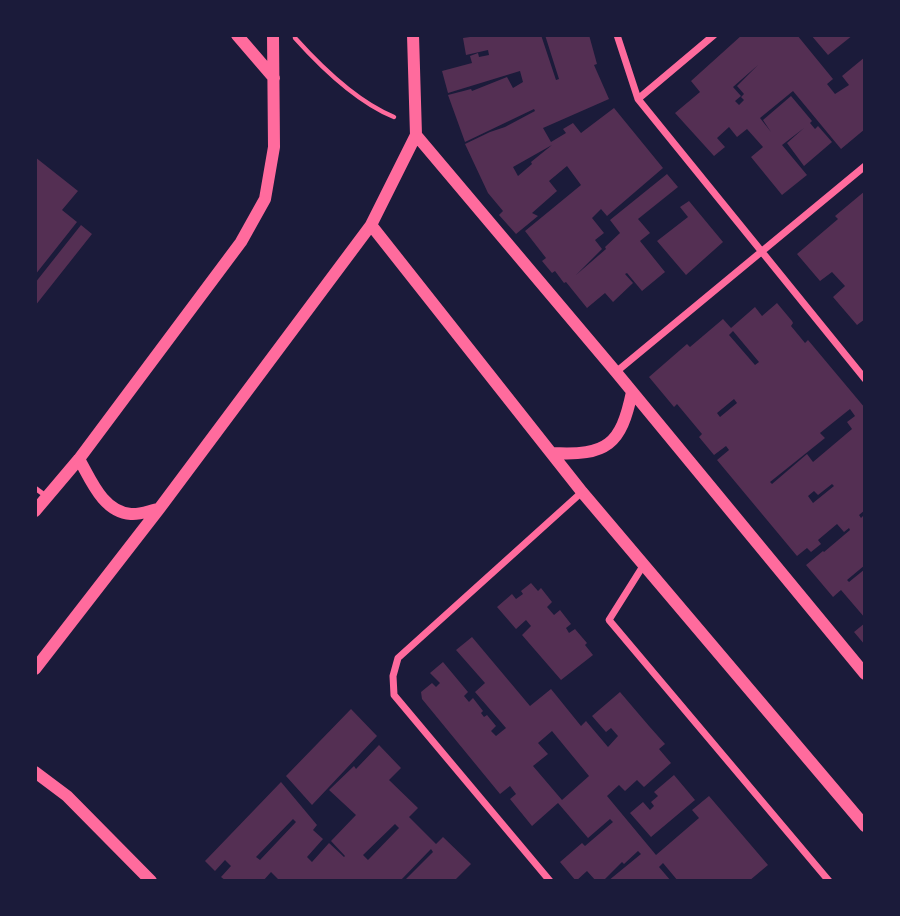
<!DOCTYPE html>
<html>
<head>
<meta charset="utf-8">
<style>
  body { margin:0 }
  #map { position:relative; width:900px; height:916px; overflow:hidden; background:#1b1b3a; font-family:"Noto Sans",sans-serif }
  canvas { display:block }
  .frame { position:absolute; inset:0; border:37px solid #1b1b3a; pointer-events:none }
</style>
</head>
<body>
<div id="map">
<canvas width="900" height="916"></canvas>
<div class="frame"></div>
</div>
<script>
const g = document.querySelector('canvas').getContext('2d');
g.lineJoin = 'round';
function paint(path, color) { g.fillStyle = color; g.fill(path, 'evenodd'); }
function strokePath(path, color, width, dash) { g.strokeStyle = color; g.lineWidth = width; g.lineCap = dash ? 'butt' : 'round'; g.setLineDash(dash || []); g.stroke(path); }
const building = new Path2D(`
  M484,35H541L556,80L559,79L545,35H589L597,64L594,65L609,99L543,128L551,142L566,133L563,129L573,123L581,133L614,108L663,168L607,216L601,209L592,218L604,233L595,240L602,249L576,275L606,249L605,247L620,233L610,220L667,174L678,187L638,219L650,233L640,241L665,272L642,291L627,273L625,274L633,283L613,302L605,293L587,308L566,282L564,283L555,271L552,273L542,261L546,258L525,231L581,185L567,166L549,181L557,191L532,213L538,216L516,234L499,215L503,211L488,193L465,144L490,132L505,127L535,111L534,109L465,142L448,95L471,89L472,91L507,77L513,88L523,82L520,71L448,93L442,71L472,63L470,56L478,53L479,57L489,55L488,50L466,55L463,38ZM552,145L531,162L532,164L518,176L513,167Z
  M742,35L745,37L747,35H797L833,79L827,84L835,94L849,85L842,76L865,57V129L841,149L793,91L760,118L771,132L763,120L791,96L812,121L810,123L815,129L818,126L832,142L804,166L787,143L804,128L782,145L807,175L782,195L751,157L763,147L747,129L737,137L729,127L717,138L725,147L714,156L675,113L700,92L691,81ZM758,65L737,86L744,94L741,97L744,100L739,105L735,101L741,96L733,87Z
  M811,35H853L828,55Z
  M35,157L78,191L62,210L77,222L35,275Z
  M865,191V319L857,325L833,297L845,286L832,272L820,281L797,254L838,219L835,216Z
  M689,201L723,242L686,275L657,241L688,217L680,207Z
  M81,225L92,234L35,306V283Z
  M777,303L792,321L793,323L791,326L805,343L808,340L865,408V510L859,515L861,518L865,514V565L847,580L849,582L865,569V618L841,590L833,597L806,565L823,551L824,552L850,530L849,528L844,532L837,524L818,540L821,544L811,552L807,548L797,556L717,460L729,450L726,446L714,455L699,437L702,434L677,404L674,407L649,377L687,344L690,347L723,319L731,328L755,307L762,316ZM733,331L759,362L755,365L729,335ZM734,399L737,403L720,417L717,413ZM850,409L855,416L847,422L852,429L813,462L807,454L772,484L770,482L825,438L820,433ZM832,484L834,486L813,503L808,496L814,491L818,495Z
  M531,583L538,591L541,588L552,602L547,607L554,615L560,610L571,624L566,628L569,633L575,629L587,643L585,645L593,655L561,680L522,635L531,626L526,620L516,629L497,607L512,594L516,599L523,594L521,591Z
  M865,623V645L854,632Z
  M472,637L530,706L551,689L581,726L586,721L608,747L618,736L611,728L606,732L592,716L620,692L649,726L665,744L659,749L671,763L644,787L637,780L625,791L619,785L607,796L656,855L699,818L692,810L709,796L768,865L749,881H678L663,863L659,867L671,881H608L641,854L638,851L624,864L622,862L603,881H596L587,871L576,881L560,862L582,843L585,846L613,822L610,819L588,838L558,803L532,826L510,799L516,794L510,786L500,794L422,699L421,692L432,683L436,687L440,683L430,673L443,662L468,692L464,696L469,702L473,698L483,711L481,713L484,717L487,715L496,726L491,731L496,736L506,728L475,692L485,683L456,650ZM552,731L589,776L562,800L533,766L548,754L538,743Z
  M351,709L377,736L312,805L286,776Z
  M379,745L401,768L389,780L418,808L409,817L436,844L443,837L471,864L454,881H404L433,852L431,849L400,881H280L271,872L263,881H226L221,877L231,866L225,860L215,871L205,861L281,782L317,825L313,830L323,839L307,857L312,862L329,843L344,857L345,856L331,841L356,815L329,790L354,766L356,769ZM293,819L296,822L260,860L256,857ZM395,824L399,828L368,860L363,855Z
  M674,775L695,800L651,837L630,813L643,802L650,810L654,806L651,802L658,796L654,792Z`);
const path = new Path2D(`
  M295,38C322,68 357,102 394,117`);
const service = new Path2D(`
  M35,488L46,496`);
const minor = new Path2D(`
  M617,35L638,99L865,379
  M638,99L714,35
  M616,372L865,166
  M643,566L609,620L829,881
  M550,881L394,695L393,676L398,658L582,492`);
const tertiary = new Path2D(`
  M237,35L274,78
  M416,135L616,372L865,674
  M371,225L582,492L865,826
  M552,453C607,456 621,445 632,392
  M79,459C91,480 103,512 131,514C140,515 151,510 159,509
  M35,511L79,459L241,242L265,199L274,147L273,35
  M35,669L159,509L371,225L416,135L413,35
  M35,772L67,796L151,881`);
paint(building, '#542f53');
strokePath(path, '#ff6b9d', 4.5);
strokePath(service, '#ff6b9d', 5);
strokePath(minor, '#ff6b9d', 7);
strokePath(tertiary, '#ff6b9d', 12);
</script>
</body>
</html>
